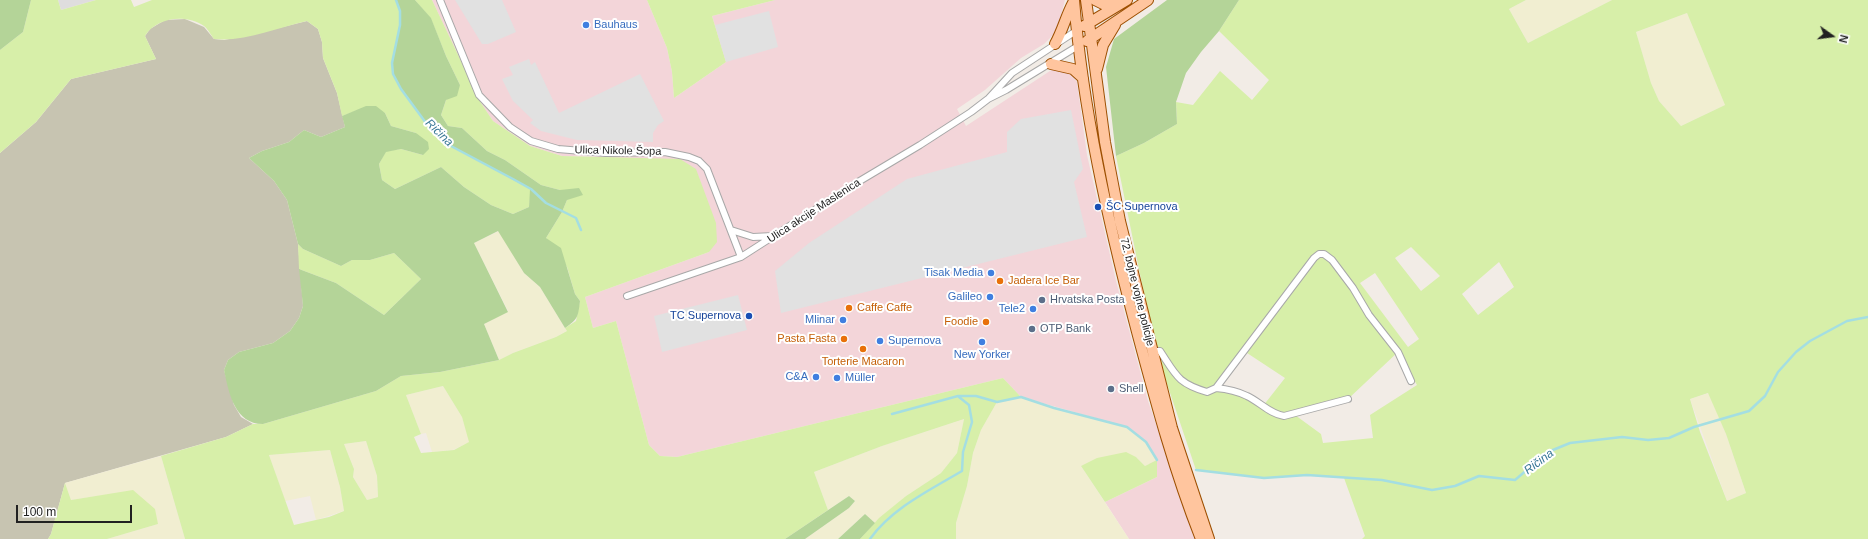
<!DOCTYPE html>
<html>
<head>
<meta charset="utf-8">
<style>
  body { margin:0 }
  #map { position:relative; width:1868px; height:539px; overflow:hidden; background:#f2ece6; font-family:Arial,sans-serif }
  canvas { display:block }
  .north { position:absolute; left:1812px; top:16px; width:40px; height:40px; -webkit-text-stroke:3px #fff; paint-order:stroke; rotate:104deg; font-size:11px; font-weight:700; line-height:16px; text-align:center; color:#212121 }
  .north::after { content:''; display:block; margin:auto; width:14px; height:18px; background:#212121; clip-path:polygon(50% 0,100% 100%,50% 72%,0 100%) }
  .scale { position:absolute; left:16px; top:505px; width:116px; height:18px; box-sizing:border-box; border:2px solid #212121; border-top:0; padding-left:5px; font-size:12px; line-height:14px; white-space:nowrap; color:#212121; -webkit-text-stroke:3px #fff; paint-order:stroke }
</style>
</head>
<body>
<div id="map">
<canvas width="1868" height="539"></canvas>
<div class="north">N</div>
<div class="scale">100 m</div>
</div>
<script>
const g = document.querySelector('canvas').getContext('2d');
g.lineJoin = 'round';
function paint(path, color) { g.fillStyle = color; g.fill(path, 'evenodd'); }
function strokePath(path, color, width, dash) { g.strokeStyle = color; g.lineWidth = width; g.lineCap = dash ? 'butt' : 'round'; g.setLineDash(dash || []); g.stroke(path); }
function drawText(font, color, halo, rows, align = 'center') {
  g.font = font + ' Arial,sans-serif'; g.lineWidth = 4; g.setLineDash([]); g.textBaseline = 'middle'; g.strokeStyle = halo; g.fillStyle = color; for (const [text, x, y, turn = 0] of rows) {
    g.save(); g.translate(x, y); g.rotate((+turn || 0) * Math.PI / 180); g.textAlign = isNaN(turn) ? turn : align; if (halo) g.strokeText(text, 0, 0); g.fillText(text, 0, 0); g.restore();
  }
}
const residential = new Path2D(`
  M58,0H96L61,10Z`);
const commercial = new Path2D(`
  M432,0H647L667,48L672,72L674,98L726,62L712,16L775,0H1065L1057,31L1044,44L1021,58L985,90L957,109L966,126L1053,69H1063L1071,74L1077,82L1087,155L1116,281L1148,401L1196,539H1129L1105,502L1157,477L1127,427L1021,397L1003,378L677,457L660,456L649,445L616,321L593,328L585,297L709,252L608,157L562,156L530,146L493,121L481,103Z`);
const construction = new Path2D(`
  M185,19L204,27L214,39L224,40L250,35L307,21L318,29L322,42L323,58L337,93L345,127L321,137L304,130L289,142L262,151L249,158L274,181L287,200L298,244L303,306L299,318L290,331L273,343L239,352L228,360L224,370L234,405L241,417L253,424L226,437L65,483L51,534L48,539H0V153L36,122L71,79L156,59L145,36L150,29L165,20Z`);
const farmland = new Path2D(`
  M1526,0H1612L1528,43L1509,9Z
  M1687,13L1725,105L1681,126L1659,101L1651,83L1636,32Z
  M499,231L524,273L540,287L567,331L556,337L513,353L499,360L484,324L508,311L474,243Z
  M443,386L462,417L470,442L453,450L432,452L426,433L421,434L406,395Z
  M1709,393L1726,434L1746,493L1727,501L1690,399Z
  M1021,397L1054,408L1127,427L1146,442L1157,460L1145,466L1136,457L1081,466L1129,539H956V523L967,486L973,453L981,430L997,402Z
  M964,419L957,453L941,473L906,496L875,523L865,514L838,539H805L849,508L855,501L849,496L828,510L814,472L882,446Z
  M366,441L377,476L378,497L367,500L353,477L354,469L344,444Z
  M330,450L340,487L344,511L316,520L310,496L285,501L269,455Z
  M161,456L185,539H107L158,524L147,504L133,491L71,500L65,483Z`);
const grass = new Path2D(`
  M31,0H58L61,10L96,0H131L134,7L152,0H396L400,11V25L392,63L393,74L401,89L426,123L531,189L529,207L513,214L491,205L464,187L441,167L395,189L382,180L379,164L386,151L401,149L423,155L416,133L391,126L385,113L366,107L342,116L337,93L323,58L322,42L318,29L307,21C277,28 244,42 214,39C211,35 208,29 204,26C186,14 157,17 145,36L156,59L71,79L36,122L0,153V50L23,32Z
  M415,0H432L481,103L493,121L530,146L562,156L680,159L696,169L716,223L717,242L709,252L585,297L593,328L616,321L649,445L660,456L677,457L1003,378L1021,397L997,402L981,430L973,453L967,486L956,523V539H860L879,518L906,496L941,473L957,453L964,419L882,446L814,472L828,510L785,539H185L161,456L226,437L253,424H263L376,391L401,376L440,372L499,360L513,353L556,337L567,331L565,328L576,321L580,301L575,294L567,267L546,238L562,212L567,200L560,190L541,185L505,160L487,151L462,128L448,126L441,115L446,100L460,85L446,56L431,19ZM443,386L462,417L469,442L454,450L421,453L414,437L421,434L406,395ZM366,441L377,476L378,497L367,500L353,477L354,469L344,444ZM330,450L340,487L344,511L329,517L294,525L269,455Z
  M647,0H775L712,16L726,62L674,98L672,72L667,48Z
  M1239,0H1526L1509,9L1528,43L1612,0H1868V539H1362L1365,536L1344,478L1307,475L1264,478L1196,470L1163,372L1142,284L1116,156L1144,143L1177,124L1176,102L1193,105L1220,71L1252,100L1269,80L1219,31ZM1687,13L1725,105L1681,126L1659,101L1651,83L1636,32ZM1411,247L1440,276L1421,291L1395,258ZM1499,262L1514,287L1478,315L1462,294ZM1375,273L1419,339L1408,347L1360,283ZM1244,351L1285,378L1263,406L1248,396L1216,388ZM1398,352L1417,385L1370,415L1373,438L1323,443L1321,434L1295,415L1348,399ZM1708,393L1726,434L1746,493L1727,501L1700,432L1690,399Z
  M298,244L303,249L341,266L352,260H370L394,253L421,279L384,315L336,283L299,269Z
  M1126,452L1136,457L1145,466L1157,460V477L1105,502L1081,466L1097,458Z
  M65,483L71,500L133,490L155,509L158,524L107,539H48L51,534Z`);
const forest = new Path2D(`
  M0,0H31L23,32L0,50Z
  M396,0H415L431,18L446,56L460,85L457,96L446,100L441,115L448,126L462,128L487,151L505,160L541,185L560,190L579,188L583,195L567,200L562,212L546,238L561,248L575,294L580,301C578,317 578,319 565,328L540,287L524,273L498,231L474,243L508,312L484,324L499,360L440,372L401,376L376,391L263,424C235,424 229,394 224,370L228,360L239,352L273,343L290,331L299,318L303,306L299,269L336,283L384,315L421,279L394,253L370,260H352L341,266L303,249L298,244L287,200L274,181L249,158L262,151L289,142L304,130L321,137L345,127L342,116L366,106H376L385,113L391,126L416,133L428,142L429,149L423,155L401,149L386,152L379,164L382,180L395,189L441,167L464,187L491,205L513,214L529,207L530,189L449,145L426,123L401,89L393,74L392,63L400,25V11Z
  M1167,0H1239L1219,31L1201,52L1186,73L1176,102L1177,124L1144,143L1116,156L1106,67L1114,39Z
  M849,496L855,501L849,508L805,539H785Z
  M865,514L875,523L860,539H838Z`);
const parking = new Path2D(`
  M455,0H502L516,32L488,44H482Z
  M769,11L778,47L726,62L715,25Z
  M529,59L531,65L535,62L559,113L640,74L664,121L658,125L653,133V142L577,140L541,131L530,123L533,120L513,101L502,79L513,75L509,67Z
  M1071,110L1083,169L1074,182L1087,237L781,313L775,271L809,243L907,179L1007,152V132L1021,119Z
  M738,295L747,330L662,352L654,316Z`);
const stream = new Path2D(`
  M396,0L400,11V25L392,63L393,74L401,89L426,123L449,145L513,179L531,189L546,203L576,218L581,230
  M892,414L958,396H976L997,402L1021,397L1054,408L1127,427L1146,442L1157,460
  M1196,470L1264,478L1307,475L1382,480L1432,490L1455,486L1479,476L1515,480L1548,452L1570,443L1622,437L1648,440L1669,438L1694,427L1749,411L1765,396L1778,372L1796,352L1810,341L1847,321L1868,317
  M870,539C892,508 930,490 962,471L963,452L972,422L969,405L959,397`);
const street = new Path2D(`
  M440,0L479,95L510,127L531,141L558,149L606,153L665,152L689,157L699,161L707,169L741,257
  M989,98L1012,73L1076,31
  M731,230L753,237L773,236
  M627,296L741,257L858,182L920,145L971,112L988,99L1006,90L1078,46
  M1152,351H1160C1176,375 1177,383 1207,392L1216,388L1314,258L1319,254H1324L1332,260L1353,288L1369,315L1398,352L1411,381
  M1216,388C1227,389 1237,391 1247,396C1260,402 1270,414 1284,416L1348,399`);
const primary = new Path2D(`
  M1074,0C1083,111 1108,221 1136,328C1155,399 1174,471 1201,539
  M1086,0L1105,142L1120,221L1172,428L1209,539
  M1095,0L1105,5H1118
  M1084,26L1127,0
  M1087,41L1148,0
  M1055,44C1063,30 1066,15 1074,1
  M1051,64L1073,69L1083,78
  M1097,69L1103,45L1115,25`);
const markers = [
  [586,25,4,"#3f7fe0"],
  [1098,207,4,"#1a4fb4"],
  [991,273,4,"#3f7fe0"],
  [1000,281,4,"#e8710a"],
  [990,297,4,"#3f7fe0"],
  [1042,300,4,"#5c6f8a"],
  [849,308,4,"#e8710a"],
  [1033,309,4,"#3f7fe0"],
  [749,316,4,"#1a4fb4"],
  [843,320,4,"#3f7fe0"],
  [986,322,4,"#e8710a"],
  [1032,329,4,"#5c6f8a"],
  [844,339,4,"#e8710a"],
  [880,341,4,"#3f7fe0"],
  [982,342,4,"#3f7fe0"],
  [863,349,4,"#e8710a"],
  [816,377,4,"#3f7fe0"],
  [837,378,4,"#3f7fe0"],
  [1111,389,4,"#5c6f8a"]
];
const shopNames = [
  ["Bauhaus",594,25,"left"],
  ["Tisak Media",983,273],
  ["Galileo",982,297],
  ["Tele2",1025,309],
  ["Mlinar",835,320],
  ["Supernova",888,341,"left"],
  ["New Yorker",982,355,"center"],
  ["C&A",808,377],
  ["Müller",845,378,"left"]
];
const streetNames = [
  ["Ulica Nikole Šopa",618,151,1],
  ["Ulica akcije Maslenica",814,211,-33],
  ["72. bojne vojne policije",1137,292,76]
];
const transitNames = [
  ["ŠC Supernova",1106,207],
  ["TC Supernova",741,316,"right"]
];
const foodNames = [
  ["Jadera Ice Bar",1008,281],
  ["Caffe Caffe",857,308],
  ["Foodie",978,322,"right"],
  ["Pasta Fasta",836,339,"right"],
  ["Torterie Macaron",863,362,"center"]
];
const serviceNames = [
  ["Hrvatska Posta",1050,300],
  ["OTP Bank",1040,329],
  ["Shell",1119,389]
];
const waterNames = [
  ["Ričina",439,133,44],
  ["Ričina",1539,462,-37]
];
paint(residential, '#dfddde');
paint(commercial, '#f3d5d9');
paint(construction, '#c7c4b1');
paint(farmland, '#f1eed1');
paint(grass, '#d7efa9');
paint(forest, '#b4d498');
paint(parking, '#e1e1e1');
strokePath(stream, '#a4dee2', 2.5);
strokePath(street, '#a8a8a8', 8);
strokePath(primary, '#9d4f00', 12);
strokePath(street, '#fff', 6);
strokePath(primary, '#ffc59e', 10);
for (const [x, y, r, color] of markers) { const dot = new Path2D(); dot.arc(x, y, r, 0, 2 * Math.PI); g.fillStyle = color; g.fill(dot); strokePath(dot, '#fff', 1.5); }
drawText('11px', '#366cbe', '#fff', shopNames, 'right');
drawText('11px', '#212121', '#fff', streetNames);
drawText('11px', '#164399', '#fff', transitNames, 'left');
drawText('11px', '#c56008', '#fff', foodNames, 'left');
drawText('11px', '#4e5e75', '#fff', serviceNames, 'left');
drawText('italic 12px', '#3a7897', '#fff', waterNames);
</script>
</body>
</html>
